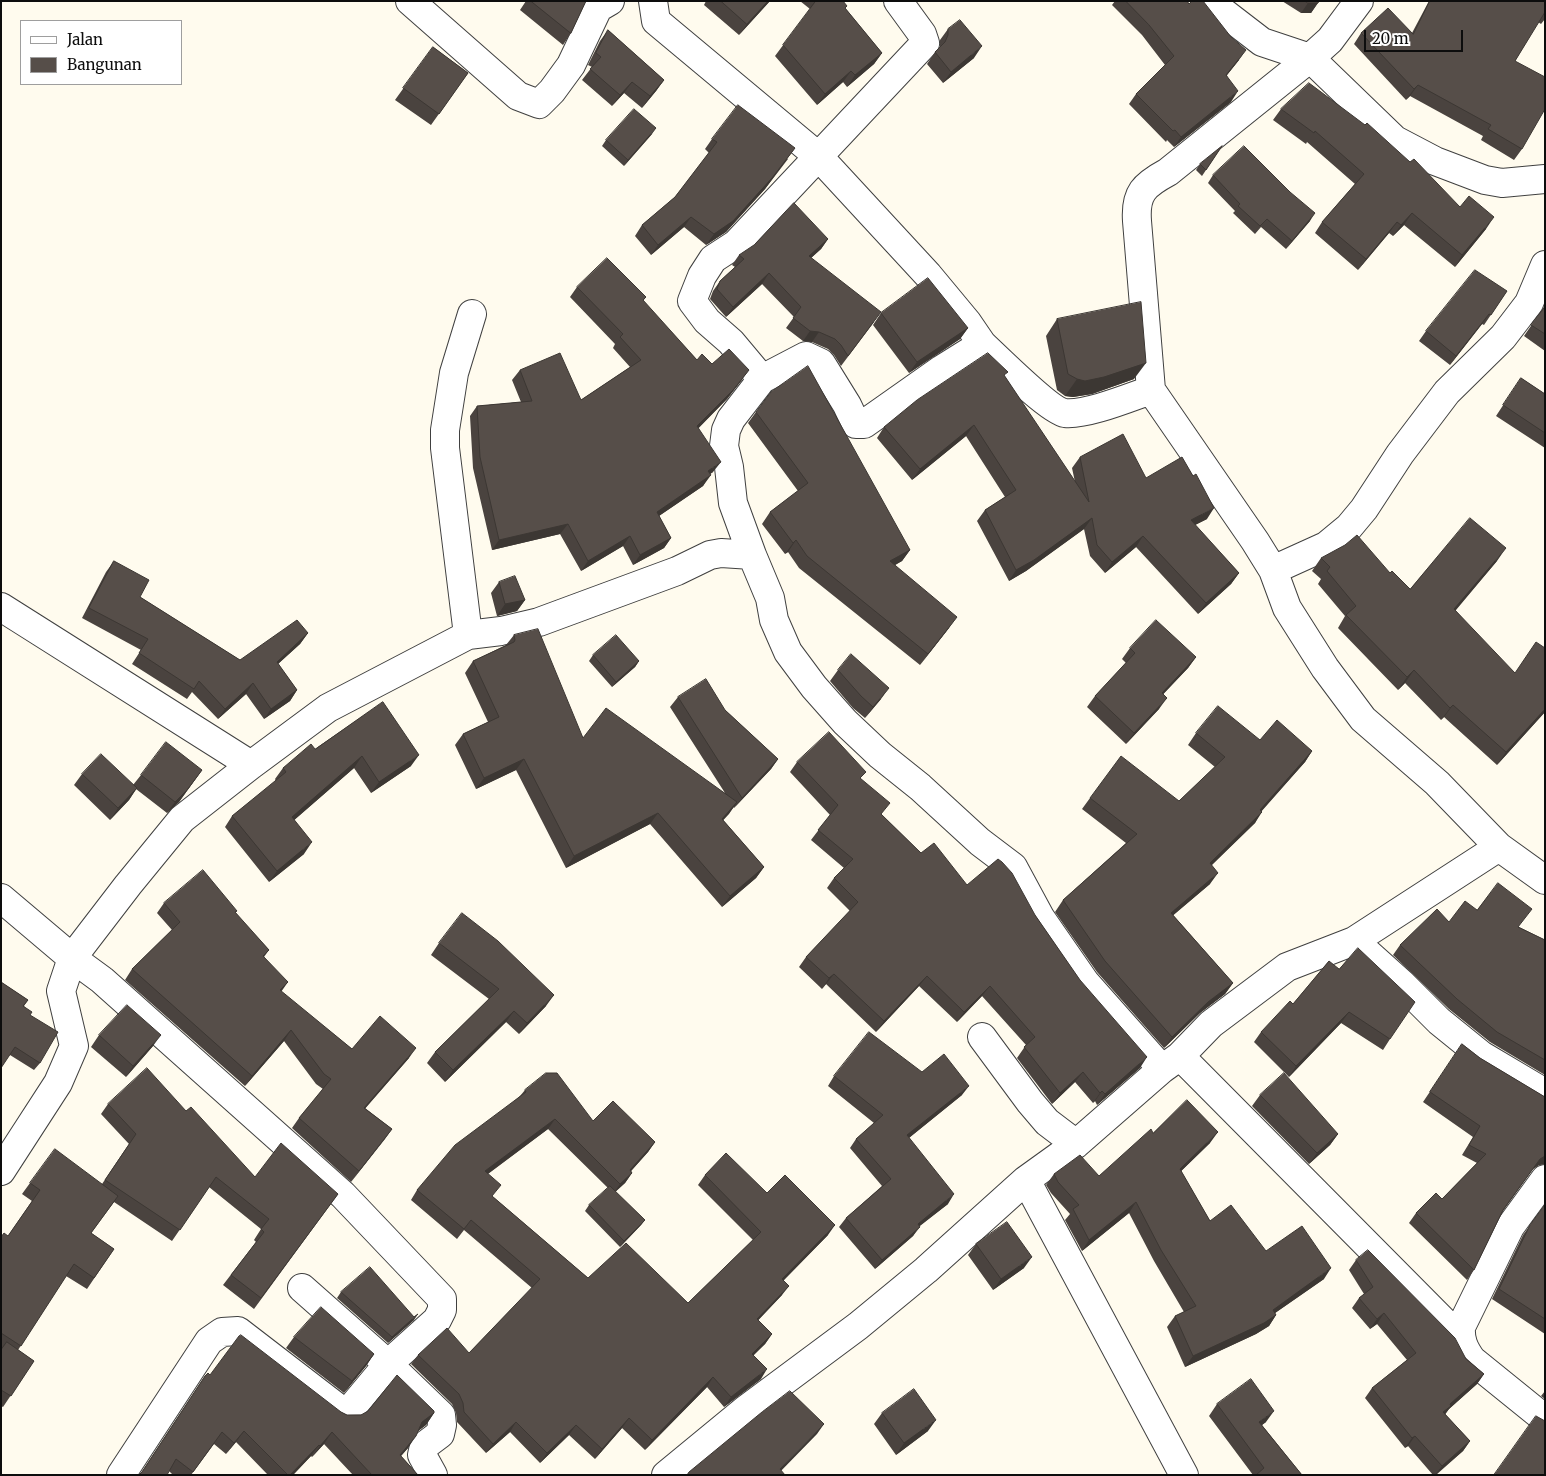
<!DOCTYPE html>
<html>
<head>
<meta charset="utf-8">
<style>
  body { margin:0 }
  #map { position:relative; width:1546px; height:1476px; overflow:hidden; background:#fffbee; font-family:Merriweather,serif }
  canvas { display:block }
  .frame { position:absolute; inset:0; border:2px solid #0d0d0d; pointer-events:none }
  .legend { position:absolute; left:20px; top:20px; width:162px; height:65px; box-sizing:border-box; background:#fff; border:1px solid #9e9e9e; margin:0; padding:6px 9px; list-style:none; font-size:15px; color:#0d0d0d }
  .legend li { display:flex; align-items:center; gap:10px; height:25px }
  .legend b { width:25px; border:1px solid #9e9e9e }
  .scale { position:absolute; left:1364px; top:30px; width:99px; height:22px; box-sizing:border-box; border:2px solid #0d0d0d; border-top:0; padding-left:6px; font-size:15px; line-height:18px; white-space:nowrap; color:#0d0d0d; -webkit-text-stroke:4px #fff; paint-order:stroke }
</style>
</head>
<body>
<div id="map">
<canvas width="1546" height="1476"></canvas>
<div class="frame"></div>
<ul class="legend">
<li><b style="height:6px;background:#fff"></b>Jalan</li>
<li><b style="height:14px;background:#564e49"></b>Bangunan</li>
</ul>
<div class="scale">20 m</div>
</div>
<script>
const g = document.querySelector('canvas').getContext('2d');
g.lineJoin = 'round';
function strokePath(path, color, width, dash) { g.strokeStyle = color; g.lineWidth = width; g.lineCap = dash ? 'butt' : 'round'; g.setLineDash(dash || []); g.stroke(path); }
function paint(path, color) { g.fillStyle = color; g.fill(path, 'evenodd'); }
const minor = new Path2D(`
  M410,1L518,96L539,104L552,91L571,65L598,8L610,1
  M653,1L656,21L819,157L928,275L967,322L982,344
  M1213,1L1223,12L1262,42L1310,58L1395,140L1435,161L1485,180L1502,183L1545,179
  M1359,1L1330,40L1310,58L1168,172C1144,185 1135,193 1137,221L1151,390L1255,541L1273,570L1287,608L1325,668L1363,719L1437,783L1499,847L1545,880
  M762,379L731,342L707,321L692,301L702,276L713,259L736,244L925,43L922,34L898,1
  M752,555L770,598L774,620L788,652L814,687L845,722L880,755L920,787L980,842L1013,867L1040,917L1085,982L1162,1069
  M1273,570L1326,546L1349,527L1364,509L1400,454L1447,392L1503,337L1529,303L1545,265
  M1,607L251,765
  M468,635L445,448V430L454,373L472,314
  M1,898L72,958L102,980L343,1195L442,1299V1310L437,1320L388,1364L348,1412L342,1411L238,1331L222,1332L209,1341L121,1475
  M1354,941L1402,984L1439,1021L1481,1055L1545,1093
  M982,1037L1030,1102L1047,1122L1076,1144
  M1180,1056L1460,1338
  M1,1171L58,1083L74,1046L61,991L72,958L128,885L182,819L251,765L328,708L468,635L501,631L539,622L677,571L710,555L721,553L752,555L733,503L729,467L724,446L726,430L731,419L762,379L806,356L821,363L847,405L856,424H864L942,369L982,344C996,357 1050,411 1065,413C1087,415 1128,398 1151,390
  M1545,1179L1510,1227L1461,1327C1460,1340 1464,1349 1472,1360L1545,1419
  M1026,1180L1184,1475
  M302,1288L388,1364L441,1415L442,1425L440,1434L424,1446L422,1455L433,1475
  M666,1475L745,1410L858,1326L926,1270L1026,1180L1076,1144L1162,1069L1180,1056L1211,1024L1287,967L1354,941L1499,847`);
const wall = new Path2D(`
  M526,1H586L571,33L563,45L520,10Z
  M706,1H770L739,35L704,5Z
  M800,1H843L845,8L882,53L874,64L847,87L843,82L817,105L775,56L810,9Z
  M1115,1H1187L1239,60L1227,75L1231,102L1174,147L1167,140L1166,142L1129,104L1136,94L1165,65L1142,35L1112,5Z
  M1282,1H1319L1311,13H1301Z
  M1429,1H1545V19L1541,24L1538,22L1515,61L1522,149L1514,160L1481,140L1483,136L1410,96L1406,100L1354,44L1361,33H1412Z
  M948,29L974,58L943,83L927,64L935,52L940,47V40Z
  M608,30L664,80L656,91L642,108L624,93L612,106L582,80L592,67L588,65L600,41Z
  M433,47L468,73L431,125L395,100Z
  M1281,109L1460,207L1486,229L1455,267L1404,225L1393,236L1389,233L1358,270L1315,233L1322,222L1355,184L1307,142L1306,144L1273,120Z
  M652,134L624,166L602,146L606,140Z
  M712,139L788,159L765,189L726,232L706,245L684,227L651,255L635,236L642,225L675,197L709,153L705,149Z
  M1222,146L1202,176L1196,170L1200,164Z
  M1213,175L1290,192L1310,221L1286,249L1261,227L1255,234L1233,213L1235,211L1208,183Z
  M828,239L821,249L811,258L874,322L841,366L834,355L828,349L812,342L803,341L786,328L794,317L762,284L726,317L710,299L713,291L720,281L735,267L732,265L739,255Z
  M577,287L646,297L643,301L697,360L712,364L742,380L727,399L698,428L713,472L710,474L703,486L659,516L671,538L664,548L633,565L623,546L581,571L560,534L492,550L473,468L470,416L477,406L521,402L512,380L520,370L581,400L630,367L613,348L615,344L570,297Z
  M1507,291L1484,325L1482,324L1450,365L1419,341L1426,331Z
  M1545,305V351L1524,336L1542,310Z
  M881,313L968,328L960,339L909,373L873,325Z
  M1057,319L1134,379L1092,394L1073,397L1065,396L1057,390L1046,336Z
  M1005,377L1075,482L1072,468L1080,457L1146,478L1207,519L1195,525L1239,573L1231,584L1198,614L1136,547L1105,573L1090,556L1084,529L1026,571L1009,581L977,521L985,510L1005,497L966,436L912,480L877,438L884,427Z
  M1521,378L1545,394V448L1496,416Z
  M756,412L910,550L902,561L894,565L949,628L920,665L799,568L788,552L785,554L762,524L770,512L798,491L748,423Z
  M1321,558L1390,573L1410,589L1497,561L1455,610L1545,712L1497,765L1444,717L1441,720L1405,683L1398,690L1338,628L1345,616L1318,584L1321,579L1312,571Z
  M114,561L140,597L240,660L308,633L300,644L278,664L297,690L290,701L264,719L246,694L218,719L192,692L187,699L132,664L141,650L82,618L106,572Z
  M499,582L525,600L517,611L497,616L491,593Z
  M514,635L583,738L725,793L670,707L678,697L725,710L778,759L771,769L734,808V807L723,820L764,867L756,878L722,907L650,824L566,868L516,770L476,789L455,745L463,734L488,722L465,673L473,661L506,645Z
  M1130,648L1196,657L1188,668L1163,694L1159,709L1126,744L1087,707L1095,696L1126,663L1122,659Z
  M593,655L639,661L635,667L612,687L589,661Z
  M838,670L881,699L865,718L853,708L830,681Z
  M383,702L411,766L371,793L354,768L294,820L304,854L269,882L225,827L232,816L276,781L275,779L283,768L315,749Z
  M1196,733L1260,740L1312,751L1305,762L1261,811L1255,823L1212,865L1210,884L1173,915L1233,983L1225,994L1200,1013L1164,1048L1097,972L1055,912L1063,900L1126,843L1082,809L1090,798L1179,801L1215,767L1188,745Z
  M797,762L861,779L882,815L921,853L967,885L1035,915L1140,1068L1097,1105L1095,1101L1093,1103L1075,1082L1052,1104L1017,1058L1026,1045L982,996L957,1022L919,986L876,1032L826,984L822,989L799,967L806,957L850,911L827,888L834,878L844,868L811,840L830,815L790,772Z
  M202,770L179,802L167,813L136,789L129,800L110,820L74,785L82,774L133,785L141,775Z
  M164,903L237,911L235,913L269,950L264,957L281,992L352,1049L409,1058L365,1108L392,1129L351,1182L292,1128L299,1118L323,1089L316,1084L284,1041L245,1086L125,980L132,969L172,930L157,913Z
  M1477,910L1519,927L1545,940V1075L1490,1042L1449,1009L1393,955L1400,945Z
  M439,943L546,1006L519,1034L506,1022L445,1082L427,1063L435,1052L489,999L431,955Z
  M1329,961L1390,1039L1383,1050L1341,1023L1289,1077L1254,1042L1261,1032L1293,1004Z
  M1,982L28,1000L24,1006L30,1015L40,1063L34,1070L10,1055Z
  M99,1035L153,1046L126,1077L91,1047Z
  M1462,1044L1480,1058L1545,1097V1164L1539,1165L1533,1169L1503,1211L1474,1270L1467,1280L1409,1223L1416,1213L1442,1199L1477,1163L1462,1155L1473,1137L1423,1102Z
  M922,1072L962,1095L909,1138L948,1204L919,1226L913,1236L875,1269L839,1227L846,1218L882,1186L850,1148L856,1139L874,1123L828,1086L834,1076Z
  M525,1090L593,1121L655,1142L648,1152L631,1171L632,1173L625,1183L615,1192L645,1220L641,1225L620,1247L585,1211L589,1205L608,1188L548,1129L488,1174L492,1196L588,1278L688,1303L753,1240L698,1185L705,1175L767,1193L828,1235L784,1280L782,1295L758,1320L772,1334L765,1344L753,1355L761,1379L724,1407L707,1387L645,1450L622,1428L595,1459L569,1435L540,1463L510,1432L486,1453L457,1422L456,1413L452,1404L411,1364L418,1355L469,1353L532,1288L464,1230L457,1239L411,1200L417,1190L520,1096Z
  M1260,1095L1338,1134L1330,1145L1309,1164L1252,1106Z
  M108,1104L186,1111L255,1177L338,1194L254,1309L223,1285L256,1242L254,1240L261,1229L209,1187L172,1241L114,1202L91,1233L114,1249L87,1289L66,1276L18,1350L34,1361L3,1407L1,1406V1237L8,1236L32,1201L22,1194L30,1183L102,1184L129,1144L101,1114Z
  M1153,1133L1210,1143L1181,1171L1210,1221L1266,1251L1324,1279L1275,1313L1276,1315L1269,1326L1256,1334L1185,1367L1167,1327L1175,1316L1184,1312L1154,1261L1129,1213L1082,1251L1065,1220L1070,1214L1051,1193L1046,1185L1054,1174L1099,1176Z
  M1545,1205V1334L1492,1299L1523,1235Z
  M976,1244L1024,1268L993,1290L968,1255Z
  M1356,1260L1484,1374L1477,1384L1449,1409L1445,1414L1470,1441L1463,1451L1436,1475H1433L1408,1446L1405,1448L1365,1398L1372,1388L1407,1360L1377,1324L1370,1329L1352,1308L1359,1298L1364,1294L1349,1270Z
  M341,1292L414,1320L388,1343L337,1298Z
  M294,1337L374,1354L366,1366L344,1393L286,1348Z
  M210,1375L341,1412L347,1415L434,1413L426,1425L418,1431L408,1448L401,1456L418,1475H353L324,1444L312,1457L311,1456L293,1475H268L236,1442L226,1454L214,1444L191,1475H173L169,1471L141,1473L205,1376Z
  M1545,1391V1399L1541,1396Z
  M1217,1404L1266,1422L1262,1425L1302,1475H1253L1209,1416Z
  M882,1413L928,1431L896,1455L874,1424Z`);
const shadedWall = new Path2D(`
  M768,1H770L739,35L747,24Z
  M1308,3H1318L1311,13H1301Z
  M982,46L974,58L943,83L951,72Z
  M1246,50L1239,60L1219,85L1226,75Z
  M882,53L874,64L847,87L855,75Z
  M851,71L843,82L817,105L825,94Z
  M664,80L656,91L642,108L650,96Z
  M632,82L624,93L612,106L620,95Z
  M1418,85L1410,96L1406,100L1414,89Z
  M1238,91L1231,102L1174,147L1181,137Z
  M656,128L652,134L624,166L628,160Z
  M795,148L765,189L726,232L706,245L714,234Z
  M1315,213L1310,221L1286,249L1292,241Z
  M1412,213L1404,225L1393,236L1401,225Z
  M691,217L684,227L651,255L658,245Z
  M1494,217L1486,229L1455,267L1462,255Z
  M1397,222L1389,233L1358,270L1366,259Z
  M828,239L821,249L802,266L809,256Z
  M769,273L762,284L726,317L733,307Z
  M1489,314L1482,324L1450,365L1456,356Z
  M968,328L960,339L909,373L917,362Z
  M810,331L819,332L812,342L803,341Z
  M1146,363L1134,379L1092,394L1073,397L1065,396L1077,379Z
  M749,370L727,399L690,437L697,426Z
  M974,425L966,436L912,480L920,469Z
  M721,462L713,472L700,481L708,471Z
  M711,475L703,486L650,522L657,512Z
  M1214,508L1207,519L1183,531L1191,520Z
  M1092,518L1084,529L1026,571L1009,581L1016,570Z
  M568,524L560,534L492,550L499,540Z
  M630,536L623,546L581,571L588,561Z
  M1143,536L1136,547L1105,573L1112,562Z
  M671,538L664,548L633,565L640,555Z
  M796,540L788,552L785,554L793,543Z
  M1506,548L1497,561L1446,622L1454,609Z
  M910,550L902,561L882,573L890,561Z
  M1239,573L1231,584L1198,614L1206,603Z
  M525,600L517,611L497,616L505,604Z
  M957,617L949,628L920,665L928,654Z
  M308,633L300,644L269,672L277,662Z
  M1196,657L1188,668L1154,704L1162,693Z
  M639,661L635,667L612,687L616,682Z
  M1414,670L1405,683L1398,690L1407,677Z
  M253,683L246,694L218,719L225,709Z
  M889,688L881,699L865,718L873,707Z
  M297,690L290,701L264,719L271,709Z
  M1167,698L1159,709L1126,744L1134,733Z
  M1453,705L1444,717L1441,720L1450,708Z
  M1545,709V712L1497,765L1506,752Z
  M1312,751L1305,762L1253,821L1260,810Z
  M419,755L411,766L371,793L379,782Z
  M362,756L354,768L284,829L292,817Z
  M524,759L516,770L476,789L484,778Z
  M778,759L771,769L734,808L742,798Z
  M202,770L179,802L167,813L175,802Z
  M137,788L129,800L110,820L118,808Z
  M737,802L729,814L714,830L722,819Z
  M1262,812L1255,823L1202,874L1210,863Z
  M658,813L650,824L566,868L574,856Z
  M312,842L304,854L269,882L277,871Z
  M764,867L756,878L722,907L730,896Z
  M1218,873L1210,884L1163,924L1171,913Z
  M834,974L822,989L829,978Z
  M927,976L919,986L876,1032L884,1021Z
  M288,982L281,992L280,990Z
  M1233,983L1225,994L1200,1013L1164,1048L1172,1037L1208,1002Z
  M990,986L982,996L957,1022L964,1012Z
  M554,995L546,1006L519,1034L527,1023Z
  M514,1011L506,1022L445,1082L453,1070Z
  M1349,1012L1341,1023L1289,1077L1296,1066Z
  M291,1030L284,1041L245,1086L252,1076Z
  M161,1035L153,1046L126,1077L133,1066Z
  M416,1048L409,1058L357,1118L364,1108Z
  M1147,1057L1140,1068L1097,1105L1105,1094Z
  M1083,1072L1075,1082L1052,1104L1060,1093Z
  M969,1086L962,1095L900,1145L907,1135Z
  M1102,1091L1095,1101L1093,1103L1100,1093Z
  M555,1119L548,1129L478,1181L485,1171Z
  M392,1129L385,1139L351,1182L359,1171Z
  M1218,1132L1210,1143L1172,1180L1180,1169Z
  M1338,1134L1330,1145L1309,1164L1317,1153Z
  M655,1142L648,1152L623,1180L630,1170Z
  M1545,1156V1164L1539,1165L1533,1169L1540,1159Z
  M632,1173L625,1183L613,1194L620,1184Z
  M954,1194L948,1204L911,1233L918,1224Z
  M1136,1202L1129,1213L1082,1251L1089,1240Z
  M645,1220L641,1225L620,1247L624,1241Z
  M835,1225L828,1235L775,1289L782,1279Z
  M920,1227L913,1236L875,1269L882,1260Z
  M1032,1257L1024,1268L993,1290L1001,1279Z
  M1331,1268L1324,1279L1265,1320L1273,1310Z
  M789,1286L782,1295L750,1329L757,1319Z
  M1384,1313L1377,1324L1370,1329L1377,1319Z
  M418,1314L414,1320L388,1343L392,1337Z
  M1276,1315L1269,1326L1256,1334L1185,1367L1193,1356Z
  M772,1334L765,1344L745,1364L752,1354Z
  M374,1354L366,1366L344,1393L352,1381Z
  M767,1369L761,1379L724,1407L731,1397Z
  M1484,1374L1477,1384L1449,1409L1444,1416L1436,1422L1450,1404Z
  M713,1377L707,1387L645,1450L652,1440Z
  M1274,1411L1266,1422L1251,1433L1259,1422Z
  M434,1413L426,1425L414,1434L422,1422Z
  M629,1418L622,1428L595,1459L602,1449Z
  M936,1420L928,1431L896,1455L904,1443Z
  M516,1422L510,1432L486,1453L493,1444Z
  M824,1424L817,1434L777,1475L780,1469Z
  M576,1425L569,1435L540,1463L547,1453Z
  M244,1431L236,1442L226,1454L234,1443Z
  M332,1432L324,1444L312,1457L320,1446Z
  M416,1436L408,1448L392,1466L400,1455Z
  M1415,1436L1408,1446L1405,1448L1412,1438Z
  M1470,1441L1463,1451L1435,1475L1442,1466Z
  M319,1445L311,1456L293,1475H290Z`);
const building = new Path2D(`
  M531,1H586L571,33Z
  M721,1H768L747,24Z
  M816,1H843L847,6L845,8L882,53L855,75L851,71L825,94L783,45Z
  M1126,1H1187L1189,4L1192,1H1203L1231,37L1246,50L1226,75L1238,91L1181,137L1175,130L1173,131L1136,94L1174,56L1149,25Z
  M1305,1H1319L1318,3H1308Z
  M1430,1H1545V12L1515,61L1545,77V109L1522,149L1488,129L1491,125L1418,85L1414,89L1361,33L1388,8L1413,34Z
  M960,20L982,46L951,72L935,52L945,42L948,35V29Z
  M608,30L664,80L650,96L632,82L620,95L590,69L601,57L596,53Z
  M433,47L468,73L439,114L403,88Z
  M1309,83L1365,125L1367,123L1410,162L1414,159L1460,207L1469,196L1494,217L1462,255L1412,213L1401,225L1397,222L1366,259L1322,222L1364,174L1315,131L1314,133L1281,109Z
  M738,105L795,148L772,178L733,221L714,234L691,217L658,245L642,225L675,197L717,142L712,139Z
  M634,109L656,128L628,160L606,140Z
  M1222,146L1206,170L1200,164Z
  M1244,146L1290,192L1315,213L1292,241L1267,219L1260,226L1238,206L1240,204L1213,175Z
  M794,203L828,239L809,256L881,312L848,356L841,345L835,339L819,332L810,331L793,318L801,307L769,273L733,307L717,289L720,281L744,259L739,255L754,245Z
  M607,258L646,297L643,300L697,360L702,354L712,364L729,349L749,370L734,389L697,426L721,462L708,471L711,475L657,512L671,538L640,555L630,536L588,561L568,524L499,540L480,457L477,406L532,401L520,370L560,353L581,400L641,360L620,337L623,334L577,287Z
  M1475,270L1507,291L1491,315L1489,314L1456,356L1426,331Z
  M928,278L968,328L917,362L881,313Z
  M1141,302L1146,363L1104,377L1085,381L1077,379L1068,374L1057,319Z
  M1545,307V334L1531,325Z
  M988,353L1008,372L1004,375L1089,502L1080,457L1123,434L1146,478L1182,457L1193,476L1196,474L1214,508L1191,520L1239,573L1206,603L1143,536L1112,562L1097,545L1092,518L1034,560L1016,570L985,510L1016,490L974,425L920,469L884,427L917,400Z
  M808,366L910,550L890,561L957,617L928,654L807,556L796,540L793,543L770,512L808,483L756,412L771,392Z
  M1521,378L1545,394V433L1503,405Z
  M1470,518L1506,548L1454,609L1515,673L1536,642L1545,648V709L1506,752L1453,705L1450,708L1414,670L1407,677L1346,615L1356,606L1327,571L1330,567L1321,558L1345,545L1357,535L1390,573L1392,571L1410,589Z
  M114,561L149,580L140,597L240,660L297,620L308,633L277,662L297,690L271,709L253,683L225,709L199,681L194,689L139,653L148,639L89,608Z
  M515,576L525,600L505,604L499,582Z
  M1156,620L1196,657L1162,693L1167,698L1134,733L1095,696L1135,653L1130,648Z
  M538,629L583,738L606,708L737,802L722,819L764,867L730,896L658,813L574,856L524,759L484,778L463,734L499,717L473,661L514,642L515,640L514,635Z
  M616,635L639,661L616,682L593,655Z
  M851,654L889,688L873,707L861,696L838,670Z
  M706,679L725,710L778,759L742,798L678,697Z
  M383,702L419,755L379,782L362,756L292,817L312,842L277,871L232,816L286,772L283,768L311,744L315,749Z
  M1218,706L1260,740L1277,720L1312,751L1260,810L1262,812L1210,863L1218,873L1171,913L1233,983L1208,1002L1172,1037L1105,961L1063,900L1137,834L1090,798L1121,756L1179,801L1225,757L1196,733Z
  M829,732L866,772L860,778L890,803L881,814L921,853L934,843L967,885L998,859L1002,862L1012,873L1035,915L1080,980L1147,1057L1105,1094L1102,1091L1100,1093L1083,1072L1060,1093L1024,1047L1035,1037L990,986L964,1012L927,976L884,1021L834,974L829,978L806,957L858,902L834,878L853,859L818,830L838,805L797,762Z
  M166,742L202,770L187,790L175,802L141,775Z
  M101,754L137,788L118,808L82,774Z
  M203,870L237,911L235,912L269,950L263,956L288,982L280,990L352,1049L380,1016L416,1048L364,1108L392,1129L359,1171L299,1118L331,1079L324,1074L291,1030L252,1076L132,969L180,922L164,903Z
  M1498,883L1532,909L1518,927L1545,940V1060L1497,1032L1457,999L1400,945L1437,909L1449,922L1465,901L1477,910Z
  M462,913L498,941L554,995L527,1023L514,1011L453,1070L435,1052L499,989L439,943Z
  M1358,948L1415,1002L1390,1039L1349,1012L1296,1066L1261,1032L1290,1001L1293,1004L1329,961L1339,969Z
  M1,982L28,1000L23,1006L32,1012L30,1015L58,1032L40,1063L15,1047L1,1068Z
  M127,1005L161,1035L133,1066L99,1035Z
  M869,1032L922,1072L944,1054L969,1086L907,1135L954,1194L918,1224L920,1227L882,1260L846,1218L891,1179L856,1139L883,1115L834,1076Z
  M1462,1044L1480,1058L1545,1097V1156L1540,1159L1503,1210L1474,1270L1416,1213L1436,1193L1442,1199L1486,1154L1469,1145L1480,1126L1430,1092Z
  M147,1068L186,1111L191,1107L255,1177L281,1143L338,1194L261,1298L231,1275L264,1232L261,1229L269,1219L216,1177L180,1230L105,1180L136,1134L108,1104Z
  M546,1073H557L593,1121L613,1101L655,1142L630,1170L632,1173L620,1184L555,1119L485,1171L501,1185L492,1196L588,1278L626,1243L688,1303L761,1232L705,1175L726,1153L767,1193L785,1175L835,1225L782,1279L789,1286L757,1319L772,1334L752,1354L767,1369L731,1397L713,1377L652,1440L629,1418L602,1449L576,1425L547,1453L516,1422L493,1444L464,1412L463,1403L459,1394L418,1355L447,1328L469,1353L540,1279L471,1220L464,1229L417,1190L455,1145L526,1092L525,1090Z
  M1284,1073L1338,1134L1317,1153L1260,1095Z
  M1187,1100L1218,1132L1180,1169L1210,1221L1231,1205L1266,1251L1302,1226L1331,1268L1273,1310L1276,1315L1264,1323L1193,1356L1175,1316L1196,1306L1161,1250L1136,1202L1089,1240L1073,1209L1079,1205L1058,1182L1054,1174L1080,1155L1099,1176L1151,1129L1153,1133Z
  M55,1149L118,1196L91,1233L114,1249L94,1278L74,1264L21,1346L1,1333V1237L4,1233L8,1236L40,1190L30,1183Z
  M610,1186L645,1220L624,1241L589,1205Z
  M1545,1205V1319L1499,1289L1530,1225Z
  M1007,1222L1032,1257L1001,1279L976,1244Z
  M1368,1250L1455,1338L1466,1359L1484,1374L1450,1404L1451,1406L1443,1412L1470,1441L1442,1466L1415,1436L1412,1438L1372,1388L1416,1353L1384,1313L1377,1319L1359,1298L1373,1287L1356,1260Z
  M370,1267L414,1317L418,1314L392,1337L341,1292Z
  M321,1307L374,1354L352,1381L294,1337Z
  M241,1335L341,1412L347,1415H361L368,1411L397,1375L434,1411V1413L422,1422L416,1436L400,1455L418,1475H372L332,1432L320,1446L319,1445L290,1475H288L244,1431L234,1443L222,1432L193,1472L176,1459L167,1475H139L142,1472L205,1376L208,1373L210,1375L239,1336Z
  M7,1342L34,1361L11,1396L1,1390V1350Z
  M1251,1379L1274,1411L1259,1422L1302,1475H1256L1264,1468L1217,1404Z
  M914,1389L936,1420L904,1443L882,1413Z
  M790,1391L824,1424L780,1469L785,1475H687L689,1472L762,1412Z
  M1536,1416L1545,1421V1475H1494Z`);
strokePath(minor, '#404040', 30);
strokePath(minor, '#fff', 28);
paint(wall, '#4a433f');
paint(shadedWall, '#3c3733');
paint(building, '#564e49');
strokePath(building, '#3c3733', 1);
</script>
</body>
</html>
